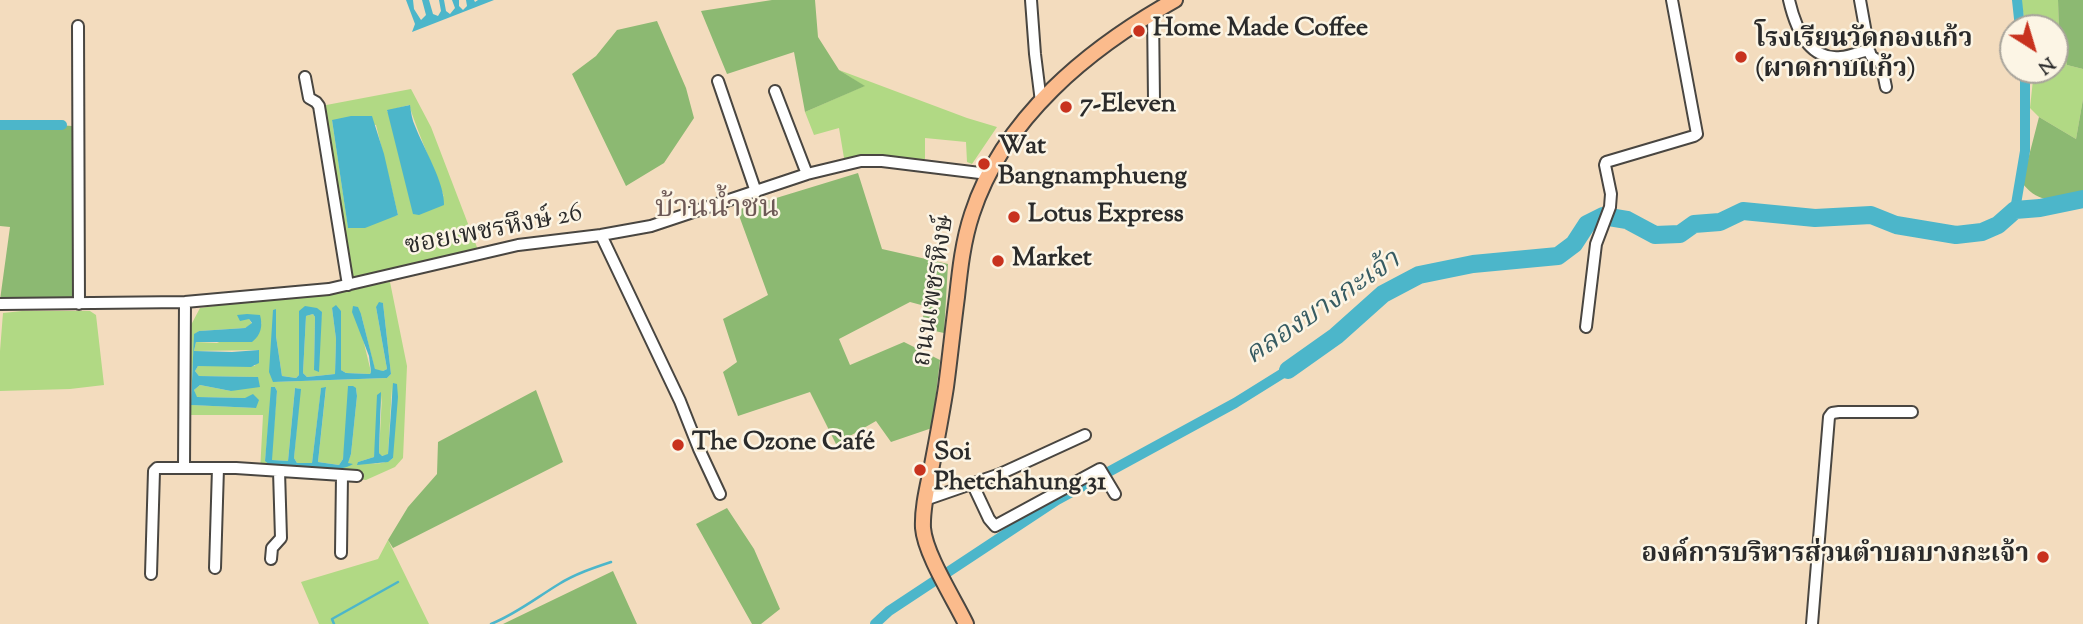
<!DOCTYPE html>
<html>
<head>
<meta charset="utf-8">
<style>
  body { margin:0 }
  #map { position:relative; width:2083px; height:624px; overflow:hidden; background:#f3dcbe; font-family:"Sorts Mill Goudy",serif }
  canvas { display:block }
  .north { position:absolute; left:1999px; top:14px; width:70px; height:70px; box-sizing:border-box; background:#fcf5e5; border:2px solid #a8a49b; border-radius:50%; rotate:143deg; font-size:19px; font-weight:700; line-height:28px; text-align:center; color:#2b2b2b }
  .north::after { content:''; display:block; margin:auto; width:24px; height:32px; background:#c8321e; clip-path:polygon(50% 0,100% 100%,50% 72%,0 100%) }
</style>
</head>
<body>
<div id="map">
<canvas width="2083" height="624"></canvas>
<div class="north">N</div>
</div>
<script>
const g = document.querySelector('canvas').getContext('2d');
g.lineJoin = 'round';
function paint(path, color) { g.fillStyle = color; g.fill(path, 'evenodd'); }
function strokePath(path, color, width, dash) { g.strokeStyle = color; g.lineWidth = width; g.lineCap = dash ? 'butt' : 'round'; g.setLineDash(dash || []); g.stroke(path); }
function drawText(font, color, halo, rows, align = 'center') {
  g.font = font + ' "Sorts Mill Goudy","Noto Serif Thai",serif'; g.lineWidth = 5; g.setLineDash([]); g.textBaseline = 'middle'; g.strokeStyle = halo; g.fillStyle = color; for (const [text, x, y, turn = 0] of rows) {
    g.save(); g.translate(x, y); g.rotate((+turn || 0) * Math.PI / 180); g.textAlign = isNaN(turn) ? turn : align; if (halo) g.strokeText(text, 0, 0); g.fillText(text, 0, 0); g.restore();
  }
}
const green = new Path2D(`
  M2021,0H2058L2059,33L2067,65L2083,69V99L2076,139L2039,117L2030,108L2034,70H2055V28H2026Z
  M839,70L967,118L997,127L972,164L967,162L966,142L925,138V159L844,158L839,128L814,135L805,112L864,86Z
  M411,89L431,127L478,250L354,281L321,106ZM409,105C419,136 433,166 444,197L387,111ZM332,120L376,125L398,215L348,227Z
  M390,282L407,366L403,458L395,467L366,480L260,472L263,415H188L191,325L200,308ZM383,303L391,374L387,378L273,382L276,309V336L282,376L296,378L299,375V312H322L314,370L315,317L313,314L306,316L303,373L307,377L335,374L336,339L332,308L341,311V370L346,373L370,374L371,372L363,339L361,314L375,370L383,371L387,369L376,307ZM249,319L262,323L217,343L196,342L194,351L259,350L255,366H198L195,371L199,376L258,377L231,391L200,385L194,390L196,397L245,398L256,408L192,405L191,391L195,334L199,331L245,328L252,324ZM272,387H275L277,391L271,460L288,461L295,388L300,389L294,458L297,463H312L321,389L326,388L318,462L339,465L343,459L356,388L357,396L351,454L347,464L335,470L265,461ZM392,387L393,458C383,466 370,463 358,462L374,457L382,395L379,453L381,456L388,455Z
  M22,311H90L96,315L104,385L70,389L0,391V351L3,313Z
  M388,540L429,624H319L301,582L378,559Z`);
const forest = new Path2D(`
  M772,0H815L818,37L839,70L865,86L805,112L794,52L727,74L701,11Z
  M2058,0H2083V69L2067,65L2059,33Z
  M657,21L686,88L694,118L664,163L626,186L572,74L596,56L617,30Z
  M2083,99V191C2054,197 2043,208 2022,183L2039,117L2076,139Z
  M0,121L72,126L73,299L0,300L10,227L0,226Z
  M858,173L882,249L948,264L944,333L921,328L925,306L910,302L839,339L850,365L904,342L940,360L932,428L891,442L876,421L836,444L810,392L738,416L723,372L737,362L723,319L768,295L737,210Z
  M536,390L563,462L393,548L388,540L408,507L437,474L438,442Z
  M727,508L754,549L780,609L761,624H752L696,524Z
  M613,571L637,624H503Z`);
const water = new Path2D(`
  M406,0H413L414,9L421,20L426,15L422,0H429L433,14L438,16L441,11L439,0H444L446,11L450,14L455,8L452,0H459V6L463,10L467,6L466,0H474L475,2L478,0H494L412,32L415,24Z
  M410,105C411,112 412,120 415,126C423,147 445,183 444,205L419,215L413,214L387,110Z
  M351,116H372L384,154L398,215L365,228H348L332,120Z
  M379,302L383,303L391,374L387,378L273,382L269,372L273,310L276,309V336L282,376L296,378L299,375V311L305,306L317,308L322,312L319,372L314,370L315,317L313,314L306,316L303,373L307,377L335,374L336,339L332,308L336,305L341,311V370L346,373L370,374L371,372L369,356L352,312L353,306L358,307L361,314L375,369L383,371L387,369L376,307Z
  M247,314L260,315C263,326 261,335 252,342H196L194,351L232,352L259,350V363L251,367L198,366L195,371L199,376L258,377L260,387L231,391L200,385L194,390L197,397L245,398L253,394L259,400L256,408L191,405L194,334L199,331L245,328L252,323L249,319L240,321L237,315Z
  M393,383L397,384L398,397L393,458L388,462L357,465L358,462L374,457L377,395L381,392L379,453L382,456L388,454Z
  M348,386H353L356,388L357,396L351,454L348,463L353,464C336,475 293,467 271,466L265,461L271,387H275L277,391L272,460L288,461L295,388L301,389L294,458L297,463H312L321,388L326,387L318,462L339,465L343,459Z`);
const stream = new Path2D(`
  M334,624L332,619L398,582
  M491,624C516,614 536,598 559,584C575,574 593,568 611,562`);
const canal = new Path2D(`
  M2017,0L2020,28
  M0,125H62
  M2015,210L2025,151V70
  M875,624L889,611L1057,500L1235,403L1288,370`);
const river = new Path2D(`
  M1288,370L1336,336L1383,294L1419,275L1473,264L1558,256L1574,244L1587,224L1603,216L1627,220L1655,235L1680,234L1694,224L1720,222L1743,211L1815,218L1871,215L1896,225L1956,235L1982,232L1998,225L2015,210L2040,208L2083,199`);
const minor = new Path2D(`
  M1031,0L1035,54L1041,102
  M1789,0C1795,26 1808,61 1841,57C1850,56 1860,52 1869,50
  M1860,0L1869,50L1871,56L1881,63L1886,87
  M1153,12L1154,100
  M78,26L79,304
  M305,77L309,98L316,102L319,106L348,285
  M718,81L756,192
  M775,91L807,174
  M601,235L680,401L699,449L720,494
  M0,304L185,302L329,289L518,245L601,235L651,226L807,174L861,161H882L988,174
  M1586,327L1596,244L1610,207L1611,194L1605,165L1606,162L1694,136L1697,134L1672,0
  M184,467L185,302
  M973,485L989,519L995,526L1100,469L1115,494
  M925,500L1000,474L1085,435
  M341,553L342,475
  M271,559L272,548L281,538L279,471
  M215,568L218,468
  M151,574L154,471L157,468H236L357,476
  M1812,624L1829,417L1832,413L1839,412H1912`);
const major = new Path2D(`
  M966,624C954,599 925,554 923,528C922,507 928,485 932,465C937,439 942,413 946,387C950,357 953,327 957,297C960,269 963,241 972,214C1003,118 1089,48 1175,0`);
const markers = [
  [1139,31,7,"#c8321e"],
  [1741,57,7,"#c8321e"],
  [1066,107,7,"#c8321e"],
  [984,164,7,"#c8321e"],
  [1014,217,7,"#c8321e"],
  [998,261,7,"#c8321e"],
  [678,445,7,"#c8321e"],
  [920,470,7,"#c8321e"],
  [2043,557,7,"#c8321e"]
];
const poiNames = [
  ["Home Made Coffee",1153,31],
  ["โรงเรียนวัดกองแก้ว",1755,42],
  ["(ผาดกาบแก้ว)",1755,72],
  ["7-Eleven",1080,107],
  ["Wat",998,149],
  ["Bangnamphueng",998,179],
  ["Lotus Express",1028,217],
  ["Market",1012,261],
  ["The Ozone Café",692,445],
  ["Soi",934,455],
  ["Phetchahung 31",934,485],
  ["องค์การบริหารส่วนตำบลบางกะเจ้า",2029,557,"right"]
];
const streetNames = [
  ["ซอยเพชรหึงษ์ 26",494,232,-11],
  ["ถนนเพชรหึงษ์",936,291,-81]
];
const waterNames = [
  ["คลองบางกะเจ้า",1324,310,-34]
];
const quarterNames = [
  ["บ้านน้ำชน",717,211]
];
paint(green, '#b1d984');
paint(forest, '#8cb972');
paint(water, '#4cb6ca');
strokePath(stream, '#4cb6ca', 2.5);
strokePath(canal, '#4cb6ca', 10);
strokePath(river, '#4cb6ca', 18);
strokePath(minor, '#494641', 14);
strokePath(major, '#494641', 18);
strokePath(minor, '#fff', 10);
strokePath(major, '#fbbb8c', 14);
for (const [x, y, r, color] of markers) { const dot = new Path2D(); dot.arc(x, y, r, 0, 2 * Math.PI); g.fillStyle = color; g.fill(dot); strokePath(dot, '#fcf5e5', 2.5); }
drawText('bold 26px', '#2b2b2b', '#fcf5e5', poiNames, 'left');
drawText('26px', '#2b2b2b', '#fcf5e5', streetNames);
drawText('italic 28px', '#375c63', '#fcf5e5', waterNames);
drawText('30px', '#6d5956', '#fcf5e5', quarterNames);
</script>
</body>
</html>
